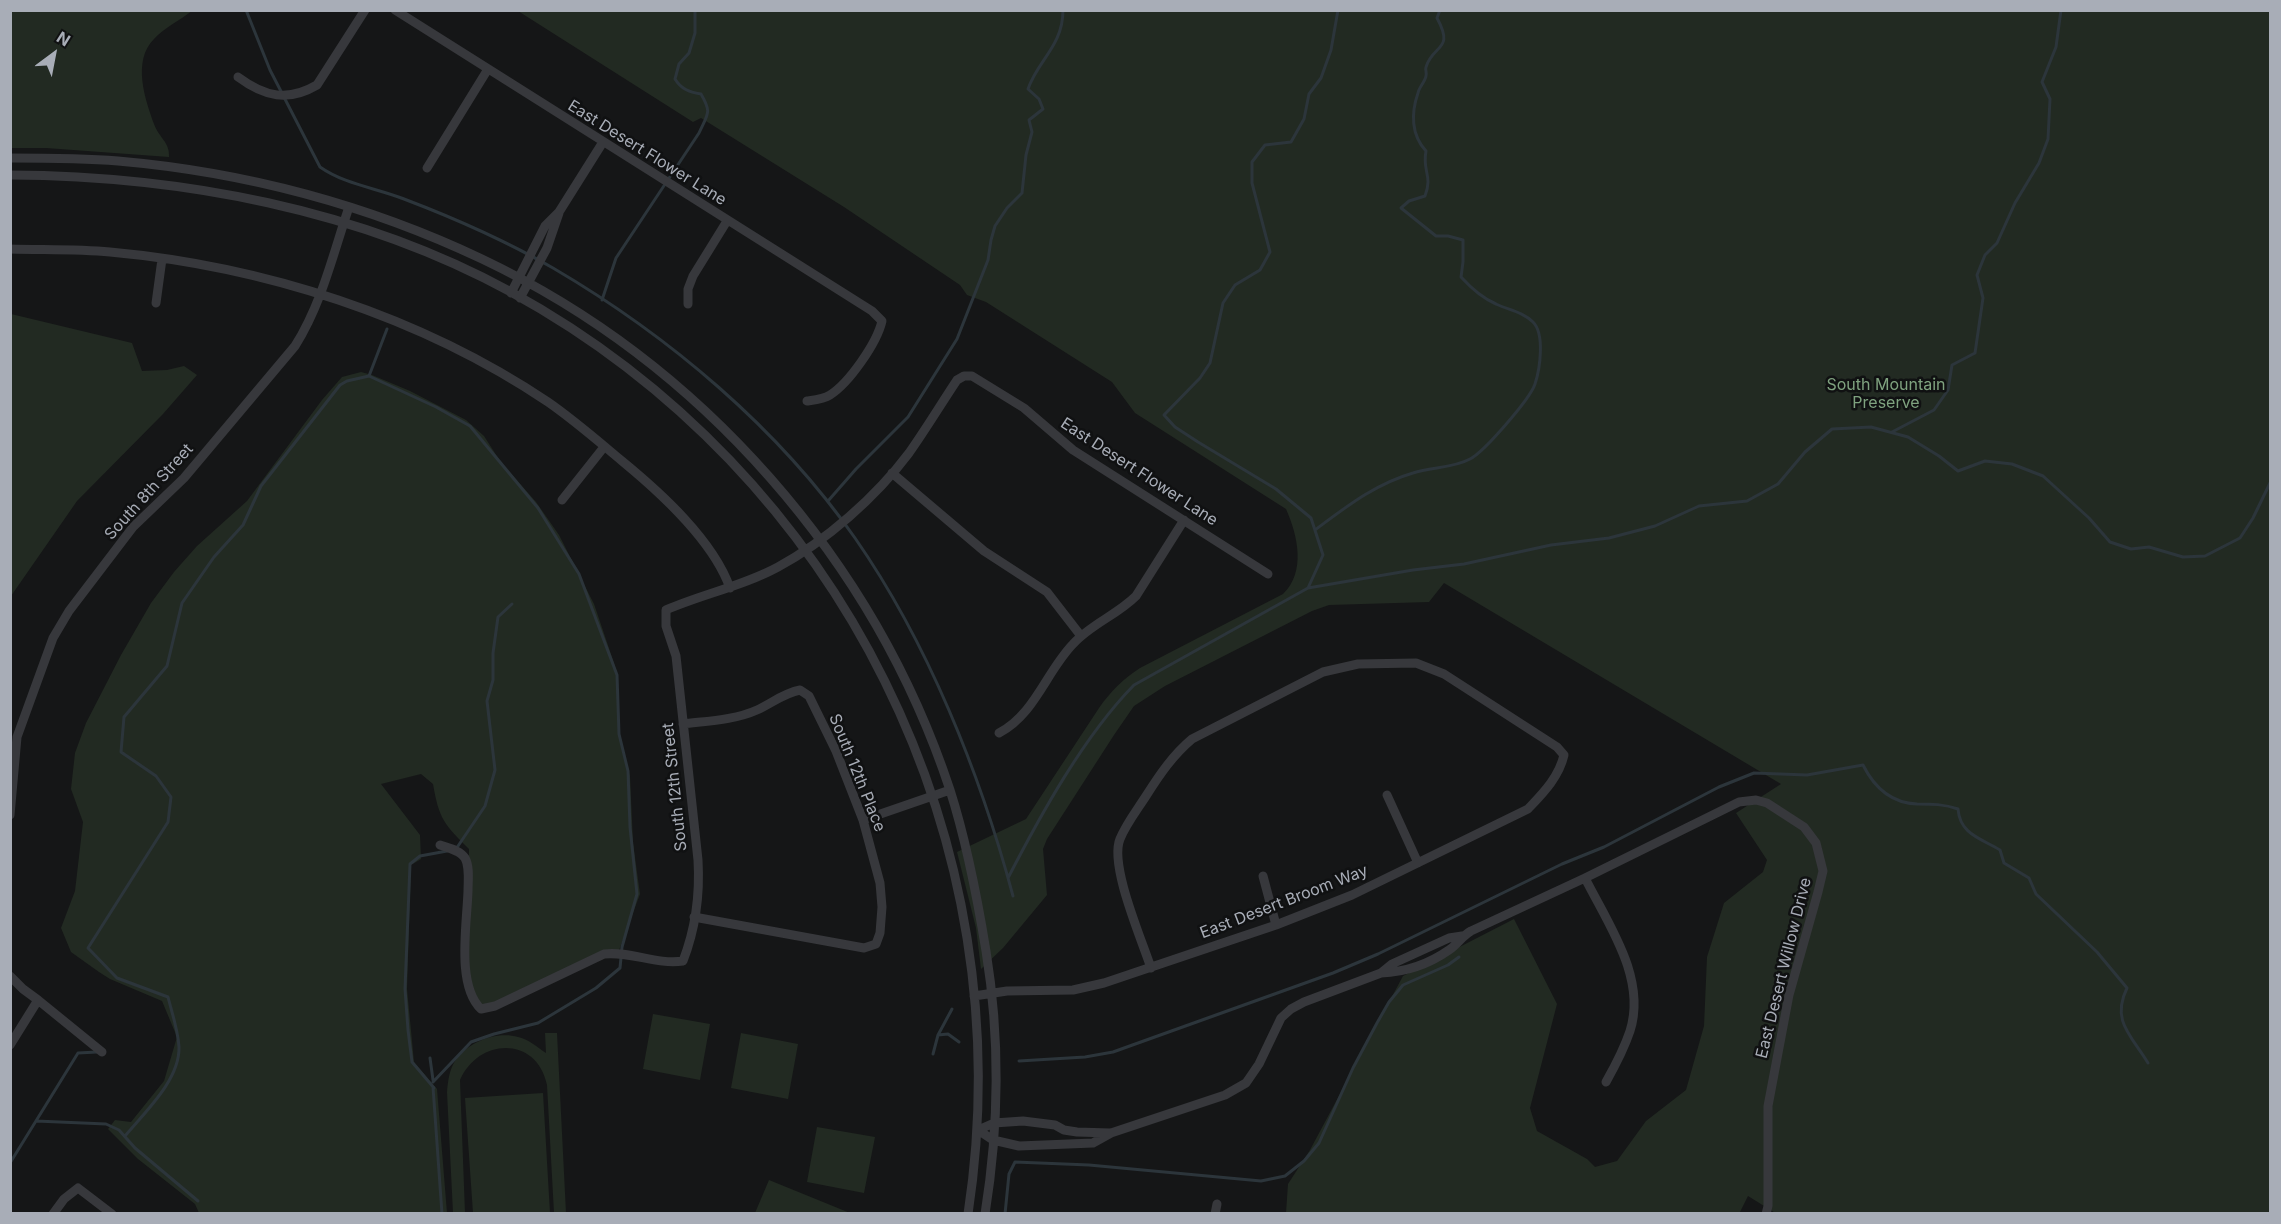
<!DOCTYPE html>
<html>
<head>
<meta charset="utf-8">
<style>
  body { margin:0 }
  #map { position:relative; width:2281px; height:1224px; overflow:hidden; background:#151617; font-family:Inter,sans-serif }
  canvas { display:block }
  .frame { position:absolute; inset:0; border:12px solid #a8adb7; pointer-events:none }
  .north { position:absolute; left:24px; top:24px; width:60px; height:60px; -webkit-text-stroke:4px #101112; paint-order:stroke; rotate:32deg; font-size:16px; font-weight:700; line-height:24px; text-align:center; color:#a8adb7 }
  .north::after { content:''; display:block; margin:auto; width:21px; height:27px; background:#a8adb7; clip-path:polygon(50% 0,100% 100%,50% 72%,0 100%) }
</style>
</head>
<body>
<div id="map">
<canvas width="2281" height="1224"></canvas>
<div class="frame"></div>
<div class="north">N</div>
</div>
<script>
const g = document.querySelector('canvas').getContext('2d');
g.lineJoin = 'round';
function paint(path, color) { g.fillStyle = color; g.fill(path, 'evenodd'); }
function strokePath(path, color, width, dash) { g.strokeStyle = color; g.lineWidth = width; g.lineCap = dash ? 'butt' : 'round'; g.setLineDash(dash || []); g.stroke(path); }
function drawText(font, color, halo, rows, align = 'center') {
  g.font = font + ' Inter,sans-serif'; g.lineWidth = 5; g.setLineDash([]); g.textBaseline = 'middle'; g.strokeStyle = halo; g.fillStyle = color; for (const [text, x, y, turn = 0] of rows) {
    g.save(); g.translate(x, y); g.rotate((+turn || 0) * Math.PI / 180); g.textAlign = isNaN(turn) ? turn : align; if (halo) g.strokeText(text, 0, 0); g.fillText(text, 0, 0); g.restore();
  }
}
const green = new Path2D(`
  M10,11H192C180,20 164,28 154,39C132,61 145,99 154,124C159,138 170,142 169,157L46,148H11Z
  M518,11H2270V1213L1777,1214L1748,1196L1739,1214L1286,1213L1288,1184L1310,1150L1403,976L1514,919L1557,1004L1530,1108L1537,1131L1587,1159L1595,1167L1617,1161L1646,1121L1686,1090L1704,1026L1707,957L1724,903L1763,872L1767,860L1736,813L1781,784L1444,583L1429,602L1329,605L1312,611L1165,686L1134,706L1114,735L1047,839L1043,849L1047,895L1003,948L981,969L976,928L957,852L1026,819L1099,708C1111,691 1123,679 1140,668L1283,594C1306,572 1298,536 1286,509L1135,413L1112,382L986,302L967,295L960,285L844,207L701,118L693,122Z
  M11,314L132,343L142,371L167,370L184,366L197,375L163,414L77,501L11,596Z
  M361,372L372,375L410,391L466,420L484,436L500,461L536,502L559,535L594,604L617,672L620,741L630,776L633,843L640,894L618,953L481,1009L468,985L469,849C444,824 439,819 433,784L421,774L381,784L420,835L421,859L411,865L407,989L414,1062L437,1089L447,1213H199L195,1204L138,1159L108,1129L115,1120L131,1122L164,1081L177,1037L162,1001L110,979L99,972L71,952L61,928L75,891L83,822L71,789L75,753L86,723L121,655L151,603L174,572L197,546L247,501L322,400L342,377Z
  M653,1014L710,1024L700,1080L643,1069Z
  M545,1033H557L566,1213H554L547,1085C537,1036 479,1037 460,1080L465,1213H453L447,1092C448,1081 449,1071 455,1061C468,1042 496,1031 518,1037C528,1039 537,1047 546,1053Z
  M741,1033L798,1044L788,1099L731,1088Z
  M543,1093L550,1213H473L465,1098Z
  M817,1127L875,1137L864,1193L807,1182Z
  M769,1180L850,1213H755Z`);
const stream = new Path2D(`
  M246,10L270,70L320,167C344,184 376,188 404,199C454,218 506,241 553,268C669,336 778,428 855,538C928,643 980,773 1013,896
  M602,300L616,258L699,133C708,113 712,113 701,94C689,92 681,89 675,79L679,64L689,53L695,33V10
  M387,329L369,376L436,407L470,426L538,508L579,574L617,675L619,734L628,771L630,827L637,894L622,947L620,968L596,988L538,1023L494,1034L471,1042L433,1082
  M1892,432L1934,410L1948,390L1952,365L1975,353L1983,298L1977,275L1985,255L1997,243L2015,203L2039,163L2048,139L2050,99L2042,82L2056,47L2061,10
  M828,501L856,469L908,417L957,339L988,260L991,240L995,226L1007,208L1022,193L1026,155L1032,132L1029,120L1043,109L1039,99L1028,89C1038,60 1063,46 1063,10
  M1315,530C1346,507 1375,484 1413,473C1431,467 1454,468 1470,459C1484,452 1530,399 1535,384C1540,369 1545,334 1533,322C1523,312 1509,310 1496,304C1482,298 1471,288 1461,277L1463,262V240L1448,236H1436L1401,208L1409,201L1425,196C1433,175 1422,172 1426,151C1411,135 1411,113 1418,93C1419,87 1425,82 1426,76C1427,73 1425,70 1426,67C1433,44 1455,51 1437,18L1440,10
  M1308,588L1323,555L1311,518L1276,489L1198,442L1175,427L1164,415L1200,378L1210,363L1223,303L1235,285L1260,270L1270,252L1252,183V162L1265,145L1291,142L1304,119L1309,94L1321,78L1331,50L1338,10
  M456,849L485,806L495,770L487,701L493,680V653L498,617L512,604
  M1008,878C1041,814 1084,736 1134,685L1308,588L1413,570L1464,564L1551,545L1609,538L1655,526L1699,506L1747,501L1778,484L1805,452L1832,429L1871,427L1908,437L1939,456L1958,471L1985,461L2012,464L2043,476L2089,518L2110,542L2131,549L2149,547L2183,557L2205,556L2240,538L2253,518L2270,483
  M938,1035L948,1034L959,1042
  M933,1054L938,1035L952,1009
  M430,1058L433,1080
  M1019,1061L1085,1057L1113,1052L1333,973L1378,954L1562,864L1604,847L1719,787L1754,773L1807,775L1863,765C1874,787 1890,803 1917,804C1932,804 1944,804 1958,809C1960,834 1980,838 2000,850L2004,863L2029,878L2036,894L2097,952L2127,988C2111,1021 2131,1035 2148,1063
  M433,1087L442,1214
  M434,1088L412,1062L408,1030L405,989L410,864L420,856L447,851
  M36,1121L106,1124L119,1130L135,1148L198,1201
  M125,1136C144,1113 180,1080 179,1047C178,1030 172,1013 168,997L117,978L88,948L168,822L171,797L156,776L121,752L124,717L167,666L182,603L214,557L243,525L261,486L340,385L347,381L369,376
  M10,1163L78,1053L97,1052
  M1005,1214L1009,1174L1015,1162L1089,1165L1261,1181L1285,1176L1304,1161L1319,1143L1353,1068L1377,1023L1389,1002L1403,985L1448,965L1459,957`);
const minor = new Path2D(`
  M395,10L872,311L882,321C877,343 849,383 830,395C824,399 814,400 807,401
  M238,77C265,97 288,102 317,85L365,10
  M10,158C46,158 82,158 118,161C244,172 368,205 482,259C701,363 874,560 950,790C967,843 977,896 986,951C1000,1037 999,1127 985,1214
  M427,168L488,69
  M10,175C182,176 359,209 511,292C841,473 1025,841 968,1214
  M10,249C44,250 77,249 110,252C263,266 420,316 548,402C574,420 598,441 622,461C661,493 713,540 730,588
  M511,293L545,226L559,212L603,142
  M520,298L547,248L559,213
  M156,303L162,259
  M688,304V289L693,276L727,221
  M892,473L984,551L1047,592L1081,636
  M562,500L604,447
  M683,724C707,721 735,720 757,710C772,703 784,693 800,690L809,696L836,751L863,820L880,883L882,907L880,933L876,944L864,948L694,917
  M999,733C1035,714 1046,672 1073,644C1091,624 1117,615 1136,596L1184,520
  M1387,795L1418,863
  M10,815L17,737L53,638L69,611L133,527L184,478L295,346C322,303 333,254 349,207
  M863,820L950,790
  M440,845C448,848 460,850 465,858C470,867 468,881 468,891C467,924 456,985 481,1009L495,1006L604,954C631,951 656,965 683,961C695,930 700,894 698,860L676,656L666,626V610C703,594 743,586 778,567C826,541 876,497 909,453C926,429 941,404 957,380L964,376H972L1024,408L1073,450L1268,574
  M1263,876L1276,925
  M1585,878C1608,924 1647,978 1630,1031C1624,1049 1615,1066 1606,1082
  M1381,973C1406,972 1429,964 1449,950C1458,944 1462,936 1471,931L1585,878L1739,802L1756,800L1767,803L1804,827L1816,843L1823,871L1818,892L1789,995L1768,1106V1206L1766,1214
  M10,976L23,989L38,1000L10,1045
  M974,996L1007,991L1073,990L1104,983L1276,925L1352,895L1528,809C1543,793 1559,777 1564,755L1557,747L1444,674L1416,663L1358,664L1323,672L1192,739C1173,755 1160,774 1146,796C1137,810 1126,824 1120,839C1109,865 1142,940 1151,968
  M38,1000L102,1052
  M978,1130L993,1140L1019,1146L1093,1143L1111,1133L1225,1095L1246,1083L1259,1064L1281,1018L1291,1009L1304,1002L1381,973L1392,964L1449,938L1462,936
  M978,1130L994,1123L1023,1121L1055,1125L1064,1130L1077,1132L1110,1133
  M53,1214L64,1199L78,1188L112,1214
  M1215,1214L1217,1204`);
const streetNames = [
  ["East Desert Flower Lane",647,153,32],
  ["East Desert Flower Lane",1139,472,33],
  ["South 8th Street",149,492,-48],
  ["South 12th Place",857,773,68],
  ["South 12th Street",675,787,-96],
  ["East Desert Broom Way",1284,902,-21],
  ["East Desert Willow Drive",1784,968,-76]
];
const parkNames = [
  ["South Mountain",1886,385],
  ["Preserve",1886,403]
];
paint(green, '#222a22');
strokePath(stream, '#2c353b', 3);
strokePath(minor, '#37383c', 9);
drawText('16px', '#a8adb7', '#101112', streetNames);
drawText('16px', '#7fa27f', '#101112', parkNames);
</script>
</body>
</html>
